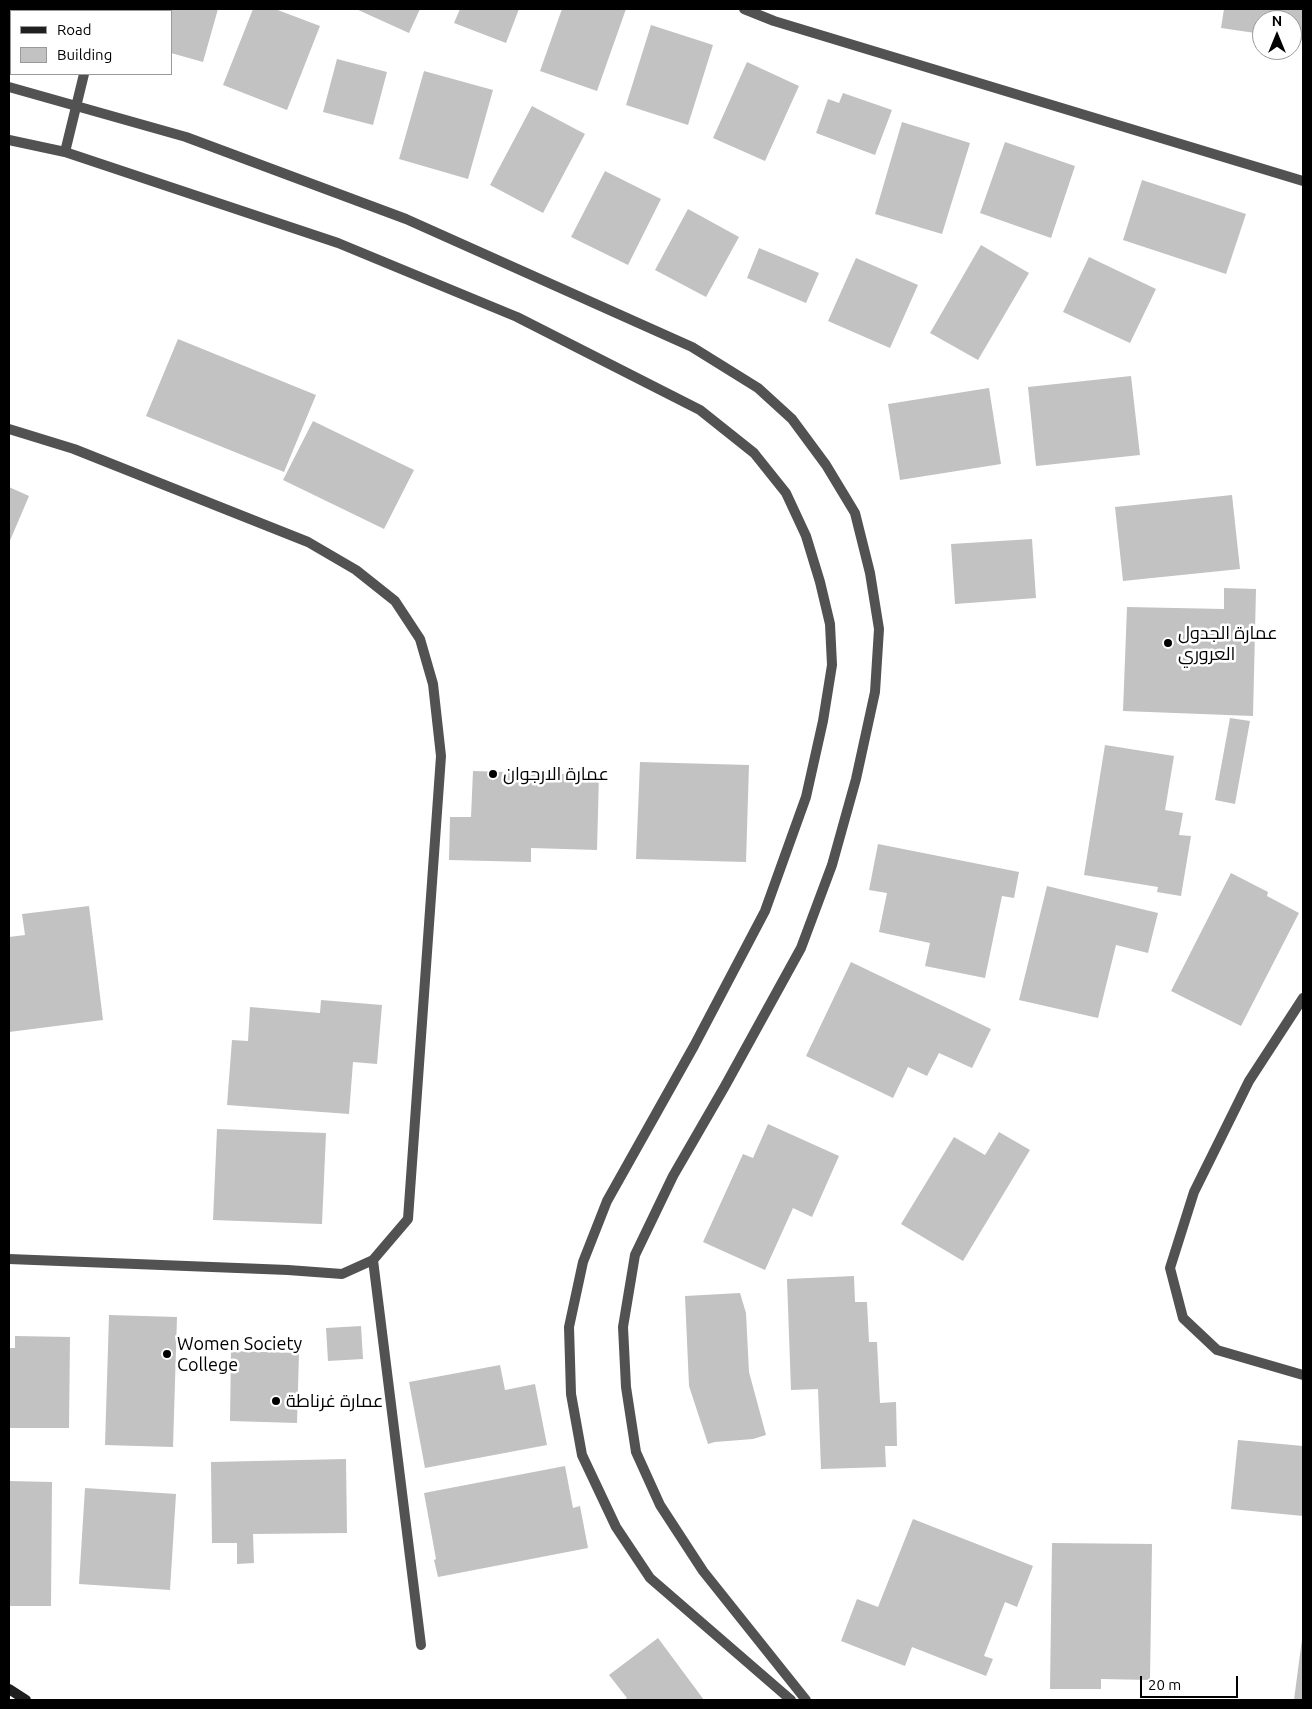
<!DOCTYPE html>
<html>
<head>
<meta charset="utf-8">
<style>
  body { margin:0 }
  #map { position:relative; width:1312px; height:1709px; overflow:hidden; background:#fff; font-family:Ubuntu,sans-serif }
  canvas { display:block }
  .frame { position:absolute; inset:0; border:10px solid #000; pointer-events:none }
  .legend { position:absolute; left:10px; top:10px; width:162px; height:65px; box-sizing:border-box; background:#fff; border:1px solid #999; margin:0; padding:6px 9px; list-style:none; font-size:15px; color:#000 }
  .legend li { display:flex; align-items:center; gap:10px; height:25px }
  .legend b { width:25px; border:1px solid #999 }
  .north { position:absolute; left:1252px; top:10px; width:50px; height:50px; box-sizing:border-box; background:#fff; border:1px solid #999; border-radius:50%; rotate:0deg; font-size:14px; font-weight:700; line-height:20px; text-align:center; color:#000 }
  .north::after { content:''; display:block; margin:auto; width:18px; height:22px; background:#000; clip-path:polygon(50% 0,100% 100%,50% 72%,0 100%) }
  .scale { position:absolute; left:1140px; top:1676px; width:98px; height:22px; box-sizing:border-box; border:2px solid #000; border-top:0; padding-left:6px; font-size:15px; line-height:18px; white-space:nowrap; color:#000; -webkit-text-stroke:4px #fff; paint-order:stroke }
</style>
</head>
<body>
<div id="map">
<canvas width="1312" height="1709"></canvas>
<div class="frame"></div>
<ul class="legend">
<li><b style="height:6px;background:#1f1f1f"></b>Road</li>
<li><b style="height:14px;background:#c2c2c2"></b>Building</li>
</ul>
<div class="north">N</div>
<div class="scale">20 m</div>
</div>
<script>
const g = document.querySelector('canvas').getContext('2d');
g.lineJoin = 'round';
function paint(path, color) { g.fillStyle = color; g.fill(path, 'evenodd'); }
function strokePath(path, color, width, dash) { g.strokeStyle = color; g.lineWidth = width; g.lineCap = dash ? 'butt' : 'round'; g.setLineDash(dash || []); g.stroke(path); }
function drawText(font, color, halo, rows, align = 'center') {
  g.font = font + ' Ubuntu,Cairo,sans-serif'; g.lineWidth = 5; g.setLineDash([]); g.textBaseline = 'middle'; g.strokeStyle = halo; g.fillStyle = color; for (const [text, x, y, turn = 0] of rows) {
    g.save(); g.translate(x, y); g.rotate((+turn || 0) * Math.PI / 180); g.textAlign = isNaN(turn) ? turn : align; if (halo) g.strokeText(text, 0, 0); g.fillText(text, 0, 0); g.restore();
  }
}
const building = new Path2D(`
  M162,9H218L203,62L171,53V11H161Z
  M253,9H275L320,26L287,110L223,85Z
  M356,9H420L409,33Z
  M460,9H519L506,43L454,23Z
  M562,9H626L597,91L540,71Z
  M1224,9H1303V40L1292,38V20H1262V34L1221,28Z
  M651,25L713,45L688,125L626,105Z
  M337,59L387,72L373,125L323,112Z
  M747,62L799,86L765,161L713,138Z
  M424,71L493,90L468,179L399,159Z
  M843,93L892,110L875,155L816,133L828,99L839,103Z
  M532,106L585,134L543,213L490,185Z
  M902,122L970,143L942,234L875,214Z
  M1005,142L1075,166L1051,238L980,213Z
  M605,171L661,199L628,265L571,237Z
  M1142,180L1246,214L1226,274L1123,240Z
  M688,209L739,237L706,297L655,270Z
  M981,245L1029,273L978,360L930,333Z
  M759,248L819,273L806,303L747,278Z
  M1089,257L1156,289L1130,343L1063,312Z
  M856,258L918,285L890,348L828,321Z
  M178,339L316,395L284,472L146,416Z
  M1131,376L1140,455L1036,466L1028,387Z
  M989,388L1001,464L900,480L888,404Z
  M313,421L414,470L384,529L283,480Z
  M9,487L29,496L9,543Z
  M1232,495L1240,569L1123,581L1115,507Z
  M1032,539L1036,598L955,604L951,544Z
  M1224,588L1256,589L1253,716L1123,711L1127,607L1224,609Z
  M1230,718L1250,721L1235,804L1215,800Z
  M1105,745L1174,756L1165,810L1183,813L1179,835L1191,836L1181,896L1157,892L1158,887L1084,875Z
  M640,762L749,765L746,862L636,859Z
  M473,771L599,775L597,850L531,848V862L449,860L450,817H471Z
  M878,844L1019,872L1014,898L1002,896L985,978L925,966L930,943L879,932L887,893L869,890Z
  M1231,873L1268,892L1267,896L1299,913L1241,1026L1171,991Z
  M1047,886L1158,913L1148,953L1116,945L1098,1018L1019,1000Z
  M89,906L103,1020L9,1032V937L25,935L22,914Z
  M851,962L991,1029L972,1068L939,1053L927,1076L908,1067L893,1098L806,1056Z
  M321,1000L382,1005L377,1064L353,1062L349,1114L227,1105L232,1040L248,1041L250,1007L320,1013Z
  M768,1124L839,1156L812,1217L793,1208L765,1270L703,1242L743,1154L753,1158Z
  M217,1129L326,1133L322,1224L213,1220Z
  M999,1132L1030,1150L963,1261L901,1224L954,1137L985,1155Z
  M854,1276L855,1302H867L869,1342H877L880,1403L896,1402L897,1446H885L886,1467L821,1469L818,1389L791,1390L787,1279Z
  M740,1293L746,1313L749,1372L766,1435L753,1439L715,1442L708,1444L689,1386L685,1296Z
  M109,1315L177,1317L173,1447L105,1445Z
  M361,1326L363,1359L328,1361L326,1328Z
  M15,1336L70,1337L69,1428H9V1348H15Z
  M231,1351L299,1353L297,1423L230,1421Z
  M500,1365L505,1390L535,1384L547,1445L425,1468L409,1382Z
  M1238,1440L1303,1446V1516L1231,1509Z
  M346,1459L347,1533L253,1534L254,1563L237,1564V1543H212L211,1462Z
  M565,1466L573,1508L580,1506L588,1548L438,1577L434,1560L436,1559L424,1493Z
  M9,1481L52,1482L51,1606H9Z
  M85,1488L176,1494L170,1590L79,1584Z
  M913,1519L1033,1566L1017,1607L1005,1602L984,1656L993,1659L986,1676L912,1647L905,1666L841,1641L857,1599L878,1607Z
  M1052,1543L1152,1544L1150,1680L1101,1679V1689H1050Z
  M658,1638L704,1700H624L627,1698L609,1675Z
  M1302,1639L1303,1700H1294Z`);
const minor = new Path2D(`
  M100,11V9
  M9,87L186,137L406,219L692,347L758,388L792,419L826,465L855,513L870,573L879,629L875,692L856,779L832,865L801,948L725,1086L673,1176L635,1255L623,1327L626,1387L636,1452L660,1505L703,1571L806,1700
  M9,140L65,152L338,243L517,317L700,410L754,453L786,493L806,536L820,582L830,624L832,665L823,721L806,797L765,911L694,1046L607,1201L583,1262L569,1327L571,1394L582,1455L616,1527L650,1578L791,1700
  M65,152L84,74
  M9,429L74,449L308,542L356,570L395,601L420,639L433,684L441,756L408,1219L373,1260L342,1274L288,1270L9,1259
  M1303,998L1249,1081L1194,1192L1170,1268L1183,1318L1217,1350L1303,1375
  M373,1260L421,1645`);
const tertiary = new Path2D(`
  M744,9L774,21L1303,181`);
const secondary = new Path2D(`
  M9,1689L26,1700`);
const markers = [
  [1168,643,5,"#000"],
  [493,774,5,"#000"],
  [167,1354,5,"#000"],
  [276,1401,5,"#000"]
];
const poiNames = [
  ["عمارة الجدول",1178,633],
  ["العروري",1178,654],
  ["عمارة الارجوان",503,774],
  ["Women Society",177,1344],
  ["College",177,1365],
  ["عمارة غرناطة",286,1401]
];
paint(building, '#c2c2c2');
strokePath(minor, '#525252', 10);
strokePath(tertiary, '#525252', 10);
strokePath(secondary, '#1f1f1f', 10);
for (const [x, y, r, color] of markers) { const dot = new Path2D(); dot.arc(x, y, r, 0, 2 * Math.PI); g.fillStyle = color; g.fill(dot); strokePath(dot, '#fff', 2); }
drawText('18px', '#000', '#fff', poiNames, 'left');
</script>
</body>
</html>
